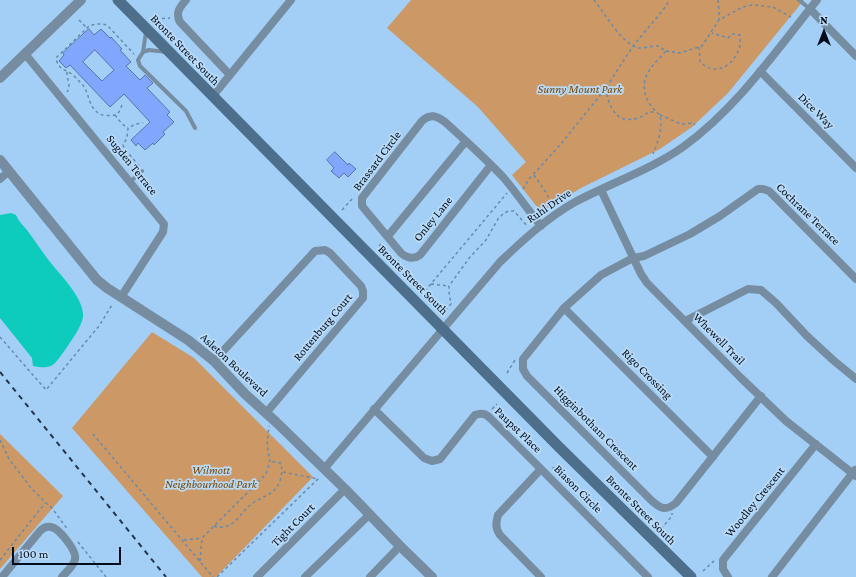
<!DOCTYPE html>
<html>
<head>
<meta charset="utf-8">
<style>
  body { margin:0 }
  #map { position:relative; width:856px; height:577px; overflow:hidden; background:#a3cff6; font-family:"Crimson Pro",serif }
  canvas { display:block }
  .north { position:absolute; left:804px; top:12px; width:40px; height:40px; -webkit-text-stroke:3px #badbf8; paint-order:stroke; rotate:0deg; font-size:11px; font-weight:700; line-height:16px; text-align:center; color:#000d1d }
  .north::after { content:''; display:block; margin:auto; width:14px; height:18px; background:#000d1d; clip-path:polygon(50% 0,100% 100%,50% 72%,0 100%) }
  .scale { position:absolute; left:12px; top:547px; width:109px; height:18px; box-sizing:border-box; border:2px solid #000d1d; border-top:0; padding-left:5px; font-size:12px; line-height:14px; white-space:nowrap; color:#000d1d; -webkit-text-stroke:3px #badbf8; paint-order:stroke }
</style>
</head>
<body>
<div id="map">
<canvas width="856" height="577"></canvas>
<div class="north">N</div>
<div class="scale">100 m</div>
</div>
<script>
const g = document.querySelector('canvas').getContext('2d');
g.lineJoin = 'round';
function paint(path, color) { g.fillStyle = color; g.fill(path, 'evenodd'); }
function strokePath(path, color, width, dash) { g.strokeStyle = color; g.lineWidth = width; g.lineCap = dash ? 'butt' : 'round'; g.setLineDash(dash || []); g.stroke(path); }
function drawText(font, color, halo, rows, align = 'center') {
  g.font = font + ' "Crimson Pro",serif'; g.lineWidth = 3.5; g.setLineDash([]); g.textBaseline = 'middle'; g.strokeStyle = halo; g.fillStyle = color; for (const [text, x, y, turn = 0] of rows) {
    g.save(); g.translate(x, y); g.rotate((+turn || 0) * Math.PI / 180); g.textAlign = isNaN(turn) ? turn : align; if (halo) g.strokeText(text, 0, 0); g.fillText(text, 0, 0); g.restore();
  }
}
const green = new Path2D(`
  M411,0H804L728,93L692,127L660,149L581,188L541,212L512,175L526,162L478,107L387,28Z
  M152,332L194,358L313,477L216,577H202L72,428Z
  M0,434L63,496L0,569Z`);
const water = new Path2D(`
  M11,213L16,215C19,222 23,225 27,230C34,239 40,249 47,258C58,273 85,298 83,317C81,328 71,341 65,350C54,365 53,370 33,366L32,358L0,318V215Z`);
const building = new Path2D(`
  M89,29L94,35L101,29L110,38L111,37L122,49L120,50L131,62L126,66L140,80L145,75L153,83L147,88L170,112L167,115L174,122L163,132L165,134L154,145L153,143L145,150L138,143L136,146L131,140L150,122L124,94L110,107L70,65L66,68L59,61L64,55L63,53ZM95,50L114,70L102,81L83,62Z
  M335,152L348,165L349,163L356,169L348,177L344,173L339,178L331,171L334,168L327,160Z`);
const path = new Path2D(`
  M594,0C604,12 623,46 639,48C644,48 652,46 658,46L666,51C661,57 655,62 651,68C638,85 645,103 660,115C663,129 658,141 653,154
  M718,0L719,11V20
  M156,19L170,18
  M79,20L87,28
  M699,47L700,61C713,77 732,67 738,51C741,46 740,40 740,35L732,34L728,38L712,33
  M666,51L680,53L702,46L719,20L743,7L752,5L773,7L791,17
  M67,72C66,79 72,85 67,92
  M606,88C608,105 615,125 638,118C646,115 645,112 656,112
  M122,105L119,112L115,115C109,116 101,116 97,112C88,105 89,92 82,84C79,81 76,78 73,75C65,69 58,70 56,58L89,26C95,24 101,23 107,25L134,54
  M115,115L122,124L128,128
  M660,115L681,124L693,123L695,125
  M139,166L124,148L123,145L127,138L128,128L136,124L143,123
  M534,175L547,194L551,207
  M523,189L529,179L560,145L606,88L633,46L663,10L670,0
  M342,210L353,198H354
  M379,246L383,242
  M397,263L400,260
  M431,284L449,286
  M425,291L507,193
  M445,310L451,304L449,292V286L470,257L486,240L498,219L504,213L509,211H514L528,227
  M0,337L46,390L99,326L112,305
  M507,373L515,360
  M492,409L497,404
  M93,434L213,577
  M0,440L9,459L31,488L46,503L52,508L68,530
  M552,469L557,465
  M283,472L318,479
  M214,526C233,531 238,516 249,506C260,496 274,497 280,481C282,474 282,471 281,463L270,461
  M661,529L672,516V513
  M184,540L202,538
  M78,542L106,577
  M0,560L45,503
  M200,561L202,538L266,474L270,461L267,445L269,426
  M703,571L715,560
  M217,577L320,477`);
const service = new Path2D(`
  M799,0L810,9
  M146,32L143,52L138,60L140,66L186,111L195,128
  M143,52L149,50L166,52
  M130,182L142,171`);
const minor = new Path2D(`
  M186,0C180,7 175,13 180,22L230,75
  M810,9L856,56
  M26,55L164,224L163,232L121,297
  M760,71L856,168
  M212,97L291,0
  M491,165L420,255C413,260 407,258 401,253L362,206V198L422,121C430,113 437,116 445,122C465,140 485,158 503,177C516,192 528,210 541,226
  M0,179L9,171
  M601,190L641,274L647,283L741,378L786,421L856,476
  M388,236L466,141
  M564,308L713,457
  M685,321L748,289L761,290L776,303L807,336L833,360L856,379
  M214,361L315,251L325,250L330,253L361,286L363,291V298L266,413
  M761,396L676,503C666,511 661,509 652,501L527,376L523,369V359L564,308L601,275L633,258L644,256L690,234L720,216L758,189H763L769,191L856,279
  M374,409L424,458L432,461L440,459L475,415C483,412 486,414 492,420L541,469
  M324,469L500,262C523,240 547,218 575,202C611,183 650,170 683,147C737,108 776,51 817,0
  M2,577L40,531C43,528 47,526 51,527C59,528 77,551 75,559C74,566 66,572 62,577
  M257,577L345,489
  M305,577L369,515
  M370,577L400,546
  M541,577L500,535C495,528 496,523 498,515L541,469L648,577
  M728,577L723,569V560L816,444
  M772,577L855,470`);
const tertiary = new Path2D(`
  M0,78L81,0
  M0,160L97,280L107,288L188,340L214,361L245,394L276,422L345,489L400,546L432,577`);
const secondary = new Path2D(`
  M118,0L559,447L691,577`);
const rail = new Path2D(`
  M0,372L166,577`);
const streetNames = [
  ["Bronte Street South",185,50,46],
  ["Dice Way",816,111,45],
  ["Brassard Circle",377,161,-53],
  ["Sugden Terrace",132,165,51],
  ["Ruhl Drive",549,206,-34],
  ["Cochrane Terrace",808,214,44],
  ["Onley Lane",433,219,-51],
  ["Bronte Street South",413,280,45],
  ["Rottenburg Court",323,327,-50],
  ["Whewell Trail",719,339,45],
  ["Asleton Boulevard",234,365,43],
  ["Rigo Crossing",647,374,45],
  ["Higginbotham Crescent",596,428,45],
  ["Paupst Place",518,430,44],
  ["Biason Circle",578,489,45],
  ["Woodley Crescent",755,502,-51],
  ["Bronte Street South",641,510,45],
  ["Tight Court",293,525,-45]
];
const parkNames = [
  ["Sunny Mount Park",580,89],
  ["Wilmott",211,470],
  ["Neighbourhood Park",211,484]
];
paint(green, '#cb9866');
paint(water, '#0eccbd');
paint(building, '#80a7fd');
strokePath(building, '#5b73a9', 1);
strokePath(path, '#698aa9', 1.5, [3, 3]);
strokePath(service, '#768da1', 4);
strokePath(minor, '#768da1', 8);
strokePath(tertiary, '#768da1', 10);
strokePath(secondary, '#4d6f8c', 11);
strokePath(rail, '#22354a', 2, [5, 5]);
drawText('12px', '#000d1d', '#badbf8', streetNames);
drawText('italic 12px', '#754400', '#badbf8', parkNames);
</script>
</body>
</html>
